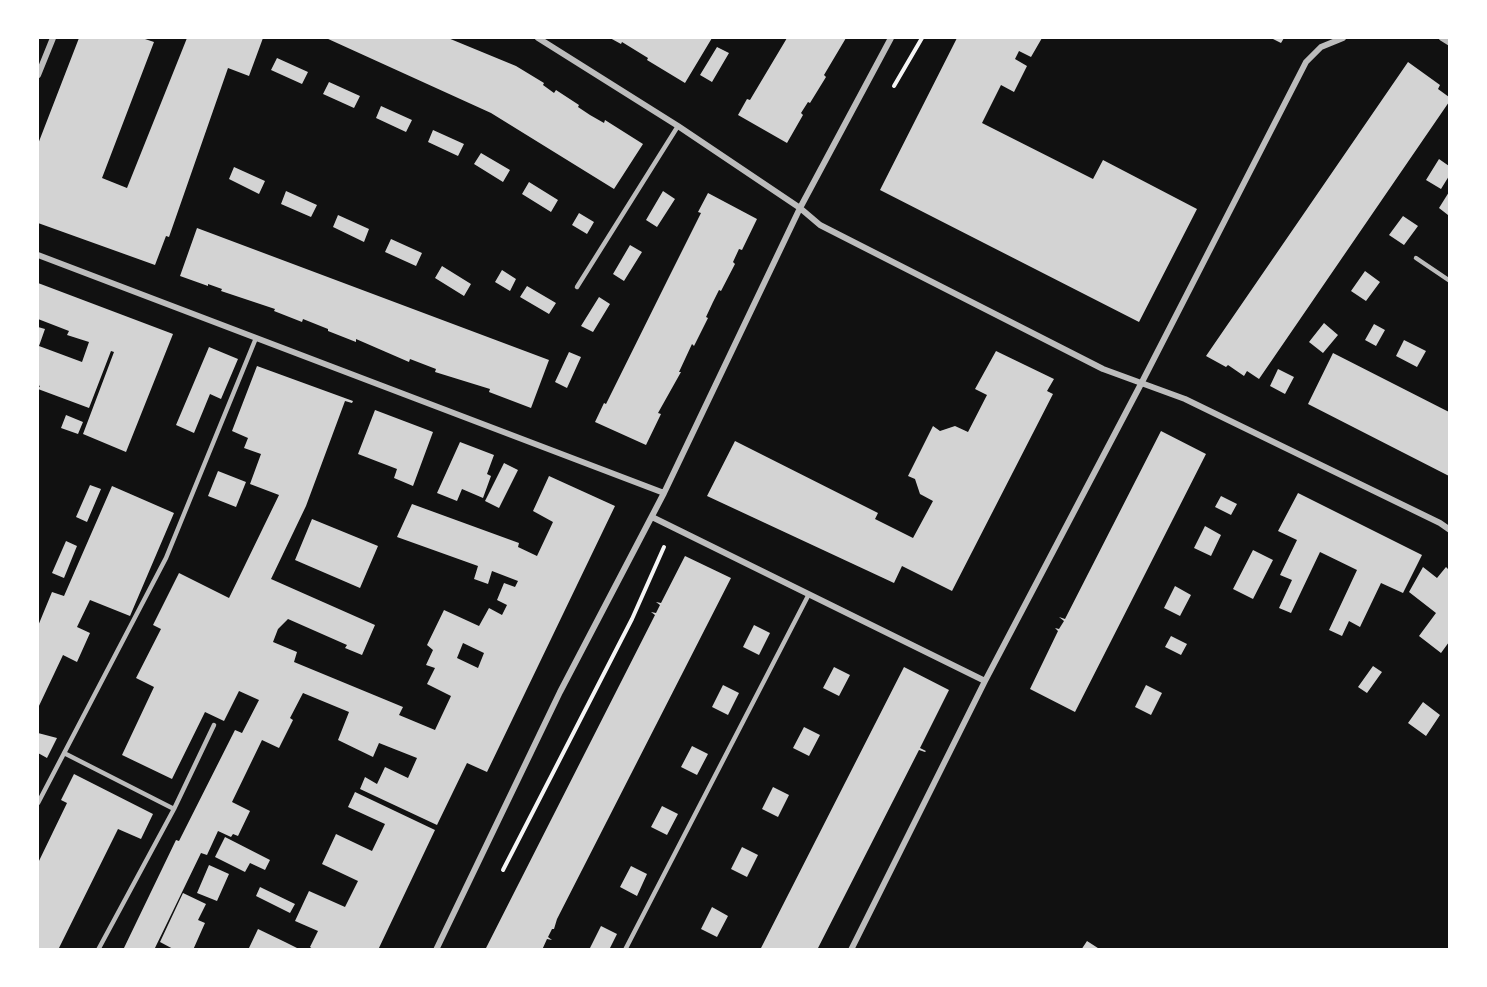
<!DOCTYPE html>
<html>
<head>
<meta charset="utf-8">
<style>
  body { margin:0 }
  #map { position:relative; width:1487px; height:987px; overflow:hidden; background:#111; font-family:"DM Sans",sans-serif }
  canvas { display:block }
  .frame { position:absolute; inset:0; border:39px solid #fff; pointer-events:none }
</style>
</head>
<body>
<div id="map">
<canvas width="1487" height="987"></canvas>
<div class="frame"></div>
</div>
<script>
const g = document.querySelector('canvas').getContext('2d');
g.lineJoin = 'round';
function paint(path, color) { g.fillStyle = color; g.fill(path, 'evenodd'); }
function strokePath(path, color, width, dash) { g.strokeStyle = color; g.lineWidth = width; g.lineCap = dash ? 'butt' : 'round'; g.setLineDash(dash || []); g.stroke(path); }
const building = new Path2D(`
  M79,38H146L145,39L154,42L102,178L127,188L187,38H263L249,76L228,68L169,237L166,236L155,265L38,223V144Z
  M326,38H448L516,66L544,83L543,85L554,93L556,90L579,105L578,107L590,115L604,123L605,120L643,144L614,189L491,113Z
  M610,38H712L685,83L647,60L648,58L622,42L621,44Z
  M787,38H846L824,75L826,77L810,103L808,102L801,113L803,115L787,143L738,115L747,99L750,100Z
  M957,38H1042L1031,57L1019,51L1015,59L1027,66L1014,92L1001,85L982,123L1093,179L1103,160L1197,209L1139,322L880,190Z
  M1271,38H1284L1281,43Z
  M717,47L729,53L712,82L700,75Z
  M277,58L308,72L302,84L271,70Z
  M1408,62L1440,85L1438,89L1449,97V102L1259,379L1247,371L1244,376L1228,365L1226,367L1206,356Z
  M329,82L360,96L354,108L323,94Z
  M381,106L412,120L406,132L376,118Z
  M433,130L464,144L458,156L428,142Z
  M481,153L510,170L503,182L474,164Z
  M1439,159L1449,166V176L1441,189L1426,180Z
  M234,167L265,181L259,194L229,179Z
  M529,182L558,200L551,212L522,194Z
  M286,191L317,205L311,217L281,204Z
  M663,191L675,199L657,227L646,220Z
  M1449,192V213L1448,215L1439,208Z
  M708,193L757,219L742,250L739,249L733,262L735,264L721,291L719,290L713,302L706,317L708,318L694,346L692,344L679,372H681L658,413L661,414L646,445L595,422L604,403L606,404L667,281L701,213L698,212Z
  M579,213L594,222L587,234L572,225Z
  M338,215L369,229L364,242L333,227Z
  M1403,216L1418,226L1404,245L1389,235Z
  M197,228L549,360L531,408L489,392L490,389L435,372L436,369L410,359L409,362L356,339V342L328,331V329L303,319L302,322L274,311L275,309L221,291L222,289L208,284V286L180,276Z
  M391,239L422,253L416,266L385,252Z
  M630,245L642,252L624,281L613,274Z
  M442,266L471,284L464,296L435,278Z
  M502,270L516,279L510,291L495,282Z
  M1365,271L1380,282L1366,301L1351,291Z
  M38,283L173,334L126,452L83,434L114,352L111,351L89,408L38,389L40,386L38,385V327L45,329L39,346L82,362L89,342L67,335L69,331L38,319Z
  M527,286L556,303L549,314L520,297Z
  M599,297L610,304L593,332L581,326Z
  M1324,323L1338,335L1323,353L1309,342Z
  M1374,324L1385,330L1376,346L1365,340Z
  M1404,340L1426,351L1417,367L1396,356Z
  M209,347L238,359L221,399L210,394L194,433L176,425Z
  M996,351L1054,379L1047,391L1053,394L952,591L902,566L894,583L707,496L735,441L878,513L875,519L913,538L933,501L920,494L915,479L908,476L933,426L940,431L955,426L968,432L987,395L975,389Z
  M569,352L581,357L567,388L555,382Z
  M1333,353L1449,412V476L1308,404Z
  M257,366L353,401L352,403L345,401L306,506L271,579L375,625L362,655L345,648L347,645L288,619L278,629L273,642L297,652L294,662L403,707L399,715L435,730L451,696L427,684L435,668L426,665L433,650L427,645L444,610L479,626L489,608L502,615L507,605L497,600L504,583L515,587L518,581L492,571L488,584L474,579L478,566L397,537L412,504L519,543L518,547L537,556L553,522L533,511L549,476L615,506L487,772L467,763L437,825L360,789L365,777L377,784L385,767L408,778L417,758L379,743L373,757L338,740L349,712L303,693L290,718L293,720L279,748L262,740L232,802L250,811L238,836L233,834L231,837L218,831L207,855L201,853L154,950H123L176,840L179,841L235,730L242,733L259,700L239,691L224,721L205,712L172,779L122,755L154,687L136,678L161,629L153,625L179,573L229,598L279,495L250,484L261,454L244,448L248,438L232,431ZM463,643L484,653L478,668L457,658Z
  M1278,369L1294,377L1285,394L1270,386Z
  M375,410L433,432L413,486L394,478L397,469L358,454Z
  M66,415L83,422L78,434L61,428Z
  M1161,431L1206,454L1075,712L1030,689L1058,631L1055,628L1059,629L1064,621L1059,617L1065,619Z
  M460,442L494,455L487,474L491,476L483,498L462,489L457,501L437,493Z
  M504,463L518,470L499,508L485,501Z
  M218,471L246,482L236,507L208,496Z
  M90,485L101,489L87,522L76,517Z
  M112,486L174,513L130,616L90,600L77,627L90,633L77,662L63,655L38,708V626L52,592L64,596Z
  M1298,493L1422,555L1403,593L1381,583L1360,627L1349,621L1342,636L1329,630L1357,570L1320,552L1291,613L1279,608L1292,580L1280,575L1297,540L1278,531Z
  M1221,496L1237,504L1231,515L1215,507Z
  M312,519L378,546L360,588L295,560Z
  M1205,526L1221,535L1211,556L1194,548Z
  M66,541L77,546L64,578L52,573Z
  M1253,550L1273,560L1253,599L1233,589Z
  M685,556L731,578L557,919L554,929H552L548,937L552,940L547,939L542,950H485L655,615L651,612L656,613L660,605L656,602L661,603Z
  M1423,567L1437,578L1446,567L1449,570V642L1441,653L1419,636L1436,613L1409,592Z
  M1175,586L1191,595L1180,616L1164,608Z
  M754,625L770,633L759,655L743,647Z
  M1171,636L1187,644L1181,655L1165,647Z
  M1373,666L1382,672L1367,693L1358,687Z
  M834,667L850,675L839,696L823,688Z
  M904,667L949,690L920,748L926,751L925,752L919,750L817,950H760Z
  M723,685L739,693L728,715L712,707Z
  M1146,685L1162,693L1151,715L1135,707Z
  M1423,702L1440,715L1426,736L1408,723Z
  M804,727L820,735L809,756L793,748Z
  M38,733L57,738L47,758L38,753Z
  M692,746L708,754L697,775L681,767Z
  M74,774L153,814L141,839L118,829L58,950H38V863L67,803L61,800Z
  M773,787L789,795L778,817L762,809Z
  M355,792L435,830L378,950H314L310,947L318,931L295,921L309,891L345,907L358,881L322,864L336,834L372,851L385,824L348,807Z
  M662,806L678,814L667,835L651,827Z
  M225,837L270,860L265,870L250,863L245,872L215,857Z
  M742,847L758,855L747,877L731,869Z
  M209,865L229,874L217,901L197,893Z
  M631,866L647,874L637,896L620,887Z
  M260,887L295,904L290,913L256,896Z
  M183,893L206,904L198,920L205,923L193,950H175L160,942Z
  M712,907L728,916L717,937L701,929Z
  M601,926L617,934L609,950H593L590,948Z
  M258,929L285,942L301,950L249,948Z
  M1087,941L1101,950H1081Z`);
const path = new Path2D(`
  M894,86L922,38
  M503,870L632,619L664,547`);
const service = new Path2D(`
  M1416,258L1450,281
  M577,287L678,126
  M64,753L174,809
  M38,803L166,558L256,338
  M98,950L174,809L214,725
  M625,950L809,594`);
const minor = new Path2D(`
  M538,38L678,126L800,208L820,225L1103,369L1185,399L1440,523L1450,530
  M1442,38L1450,43
  M38,75L53,38
  M38,255L664,493
  M652,517L985,681
  M436,950L560,692L664,493L800,208L891,38
  M851,950L985,681L1142,382L1306,62L1321,47L1343,38`);
paint(building, '#d3d3d3');
strokePath(path, '#f5f5f5', 4);
strokePath(service, '#bcbcbc', 4.5);
strokePath(minor, '#bcbcbc', 6);
</script>
</body>
</html>
